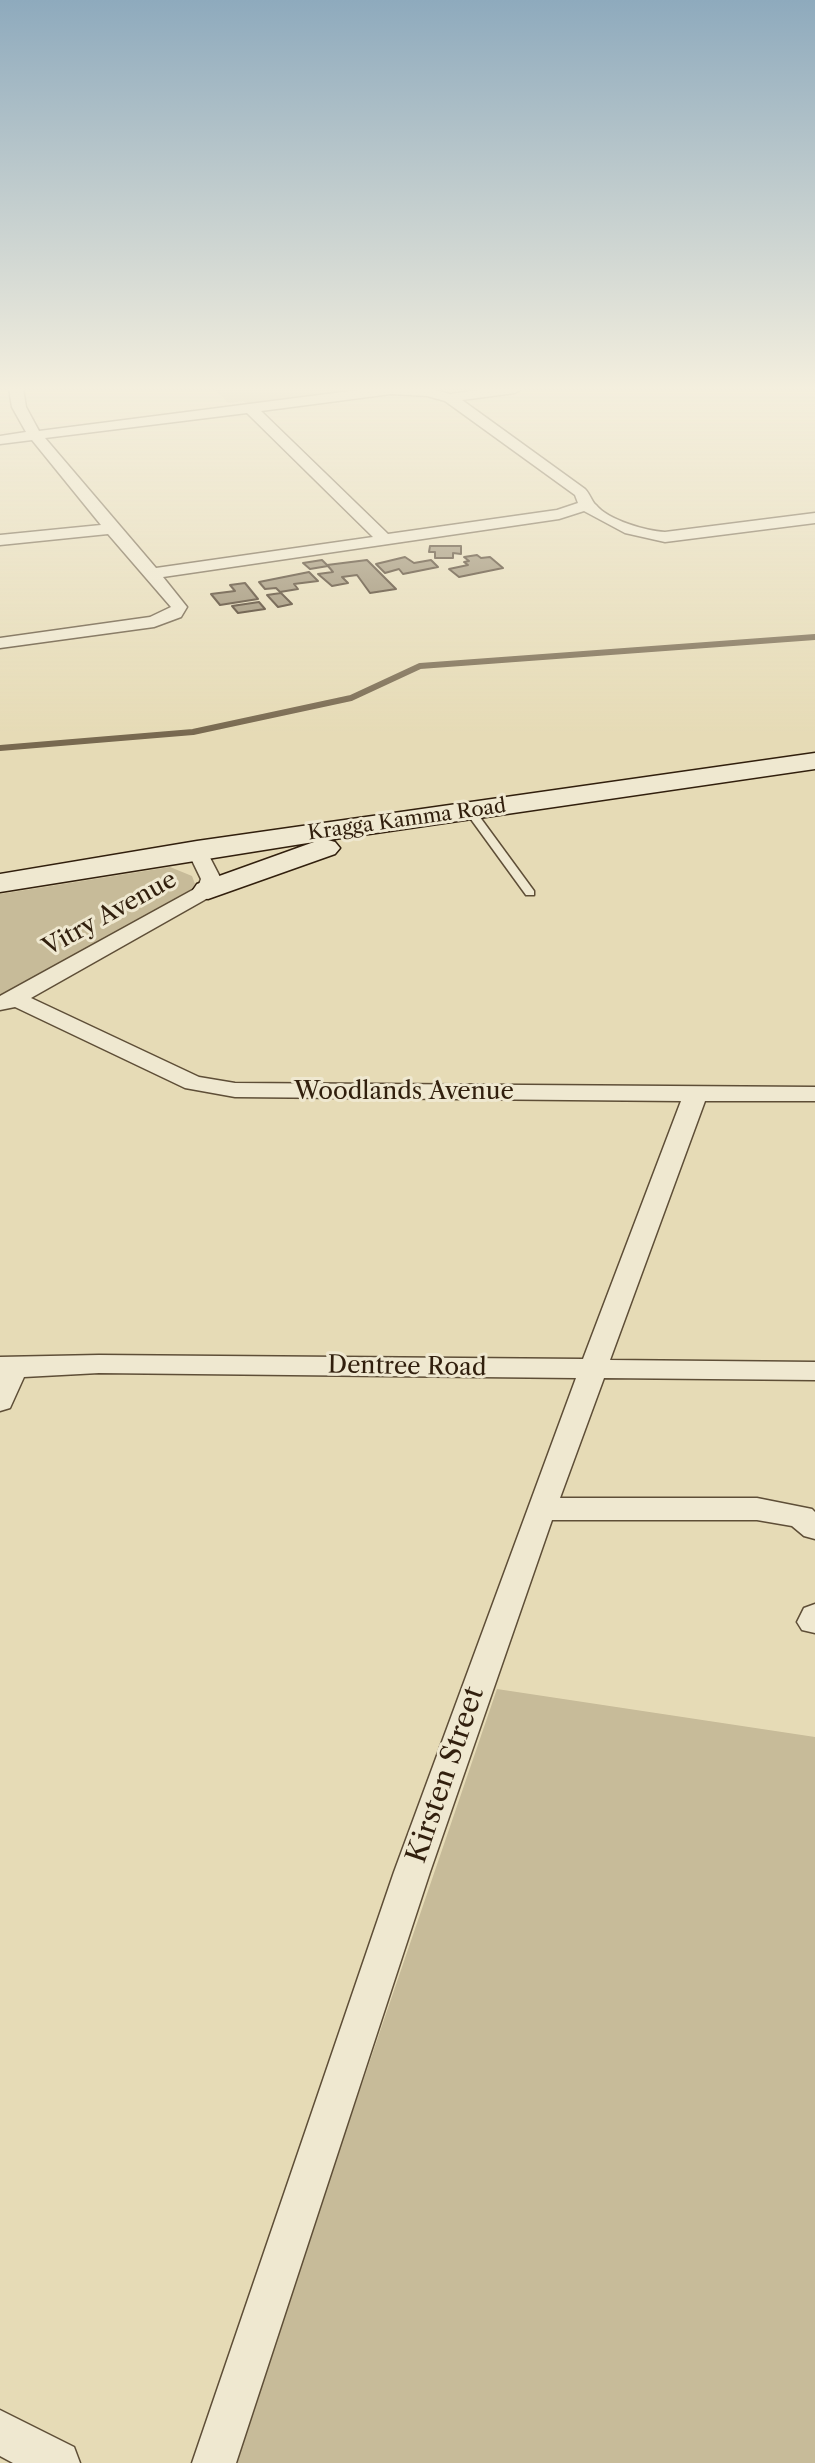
<!DOCTYPE html>
<html>
<head>
<meta charset="utf-8">
<style>
  body { margin:0 }
  canvas { display:block; background:#e6dbb6 }
</style>
</head>
<body>
<canvas width="815" height="2463"></canvas>
<script>
const g = document.querySelector('canvas').getContext('2d');
g.lineJoin = 'round';
function paint(path, color) { g.fillStyle = color; g.fill(path, 'evenodd'); }
function strokePath(path, color, width, dash) { g.strokeStyle = color; g.lineWidth = width; g.lineCap = dash ? 'butt' : 'round'; g.setLineDash(dash || []); g.stroke(path); }
function drawText(font, color, halo, rows, align = 'center') {
  g.font = font + ' "Libre Caslon Text",serif'; g.lineWidth = 6; g.setLineDash([]); g.textBaseline = 'middle'; g.strokeStyle = halo; g.fillStyle = color; for (const [text, x, y, turn = 0] of rows) {
    g.save(); g.translate(x, y); g.rotate((+turn || 0) * Math.PI / 180); g.textAlign = isNaN(turn) ? turn : align; if (halo) g.strokeText(text, 0, 0); g.fillText(text, 0, 0); g.restore();
  }
}
const green = new Path2D(`
  M214,389H377L250,405L243,401L228,403Z
  M170,867L192,876L195,884L192,890L0,997V894Z
  M497,1689L815,1737V2463H236L252,2406Z`);
const stream = new Path2D(`
  M0,748L193,732L351,698L420,666L815,637`);
const building = new Path2D(`
  M430,546H461V554L453,553V558H435V552H429Z
  M477,555L481,558L490,557L503,568L459,577L449,569L468,565L464,562L469,561L464,557Z
  M405,557L414,563L431,560L438,567L403,574L399,569L385,573L376,564Z
  M322,560L327,565L367,560L396,589L370,593L357,575L342,577L348,583L332,586L318,574L333,572L328,566L310,569L303,563Z
  M309,572L318,581L294,584L298,589L280,592L276,588L265,589L259,582Z
  M245,583L258,599L220,605L211,594L235,591L230,585Z
  M281,593L292,604L278,607L267,595Z
  M259,602L265,609L238,613L232,606Z`);
const lane = new Path2D(`
  M470,808L474,809L534,891V895H526L465,811Z`);
const street = new Path2D(`
  M9,389H23L26,407L39,431L366,389H432L450,394L485,389H522L515,393L462,400L585,489C590,494 592,502 596,505C608,520 646,531 665,532L815,513V523L665,542L625,533L584,511L559,519L163,577L187,607L181,617L154,627L0,648V638L150,617L171,607L108,534L0,545V535L101,525L32,440L0,444V436L26,432L12,407ZM391,394L427,396L445,401L575,495L578,503L557,510L388,534L261,411ZM247,413L373,537L156,568L45,438Z
  M197,844L204,846L221,879L215,894L31,998L199,1077L235,1083L815,1087V1101H705L610,1360L815,1362V1380L604,1378L560,1498H757L812,1509L815,1512V1539L804,1536L792,1526L757,1520H552L430,1872L236,2463H192L394,1872L576,1378L99,1373L24,1377L10,1408L0,1411V1357L99,1355L583,1359L681,1101L235,1097L185,1088L15,1007L0,1010V996L198,887L201,879L187,850Z
  M815,1604V1633L802,1630L797,1622L804,1608Z
  M0,2410L74,2447L80,2463H13L0,2456Z`);
const secondary = new Path2D(`
  M815,753V769L328,840L335,842L340,848L335,854L208,899L197,896L193,890L197,884L314,842L0,892V874L197,841Z`);
const farStreetnames = [
  ["Kragga Kamma Road",407,820,-8]
];
const streetNames = [
  ["Vitry Avenue",110,914,-29],
  ["Woodlands Avenue",404,1092],
  ["Dentree Road",407,1367,1]
];
const nearStreetnames = [
  ["Kirsten Street",446,1775,-71]
];
paint(green, '#c7bb99');
strokePath(stream, '#786950', 6);
paint(building, '#8f8165');
strokePath(building, '#311f0d', 2);
strokePath(lane, '#5e4e37', 3);
strokePath(street, '#5e4e37', 3);
strokePath(secondary, '#311f0d', 3);
paint(lane, '#efe8d0');
paint(street, '#efe8d0');
paint(secondary, '#efe8d0');
const sky = g.createLinearGradient(0, 0, 0, 734);
sky.addColorStop(0, '#8eaabd');
sky.addColorStop(0.53, '#f4efde');
sky.addColorStop(1, '#f4efde00');
g.fillStyle = sky;
g.fillRect(0, 0, 815, 734);
drawText('20px', '#311f0d', '#efe8d0', farStreetnames);
drawText('24px', '#311f0d', '#efe8d0', streetNames);
drawText('28px', '#311f0d', '#efe8d0', nearStreetnames);
</script>
</body>
</html>
